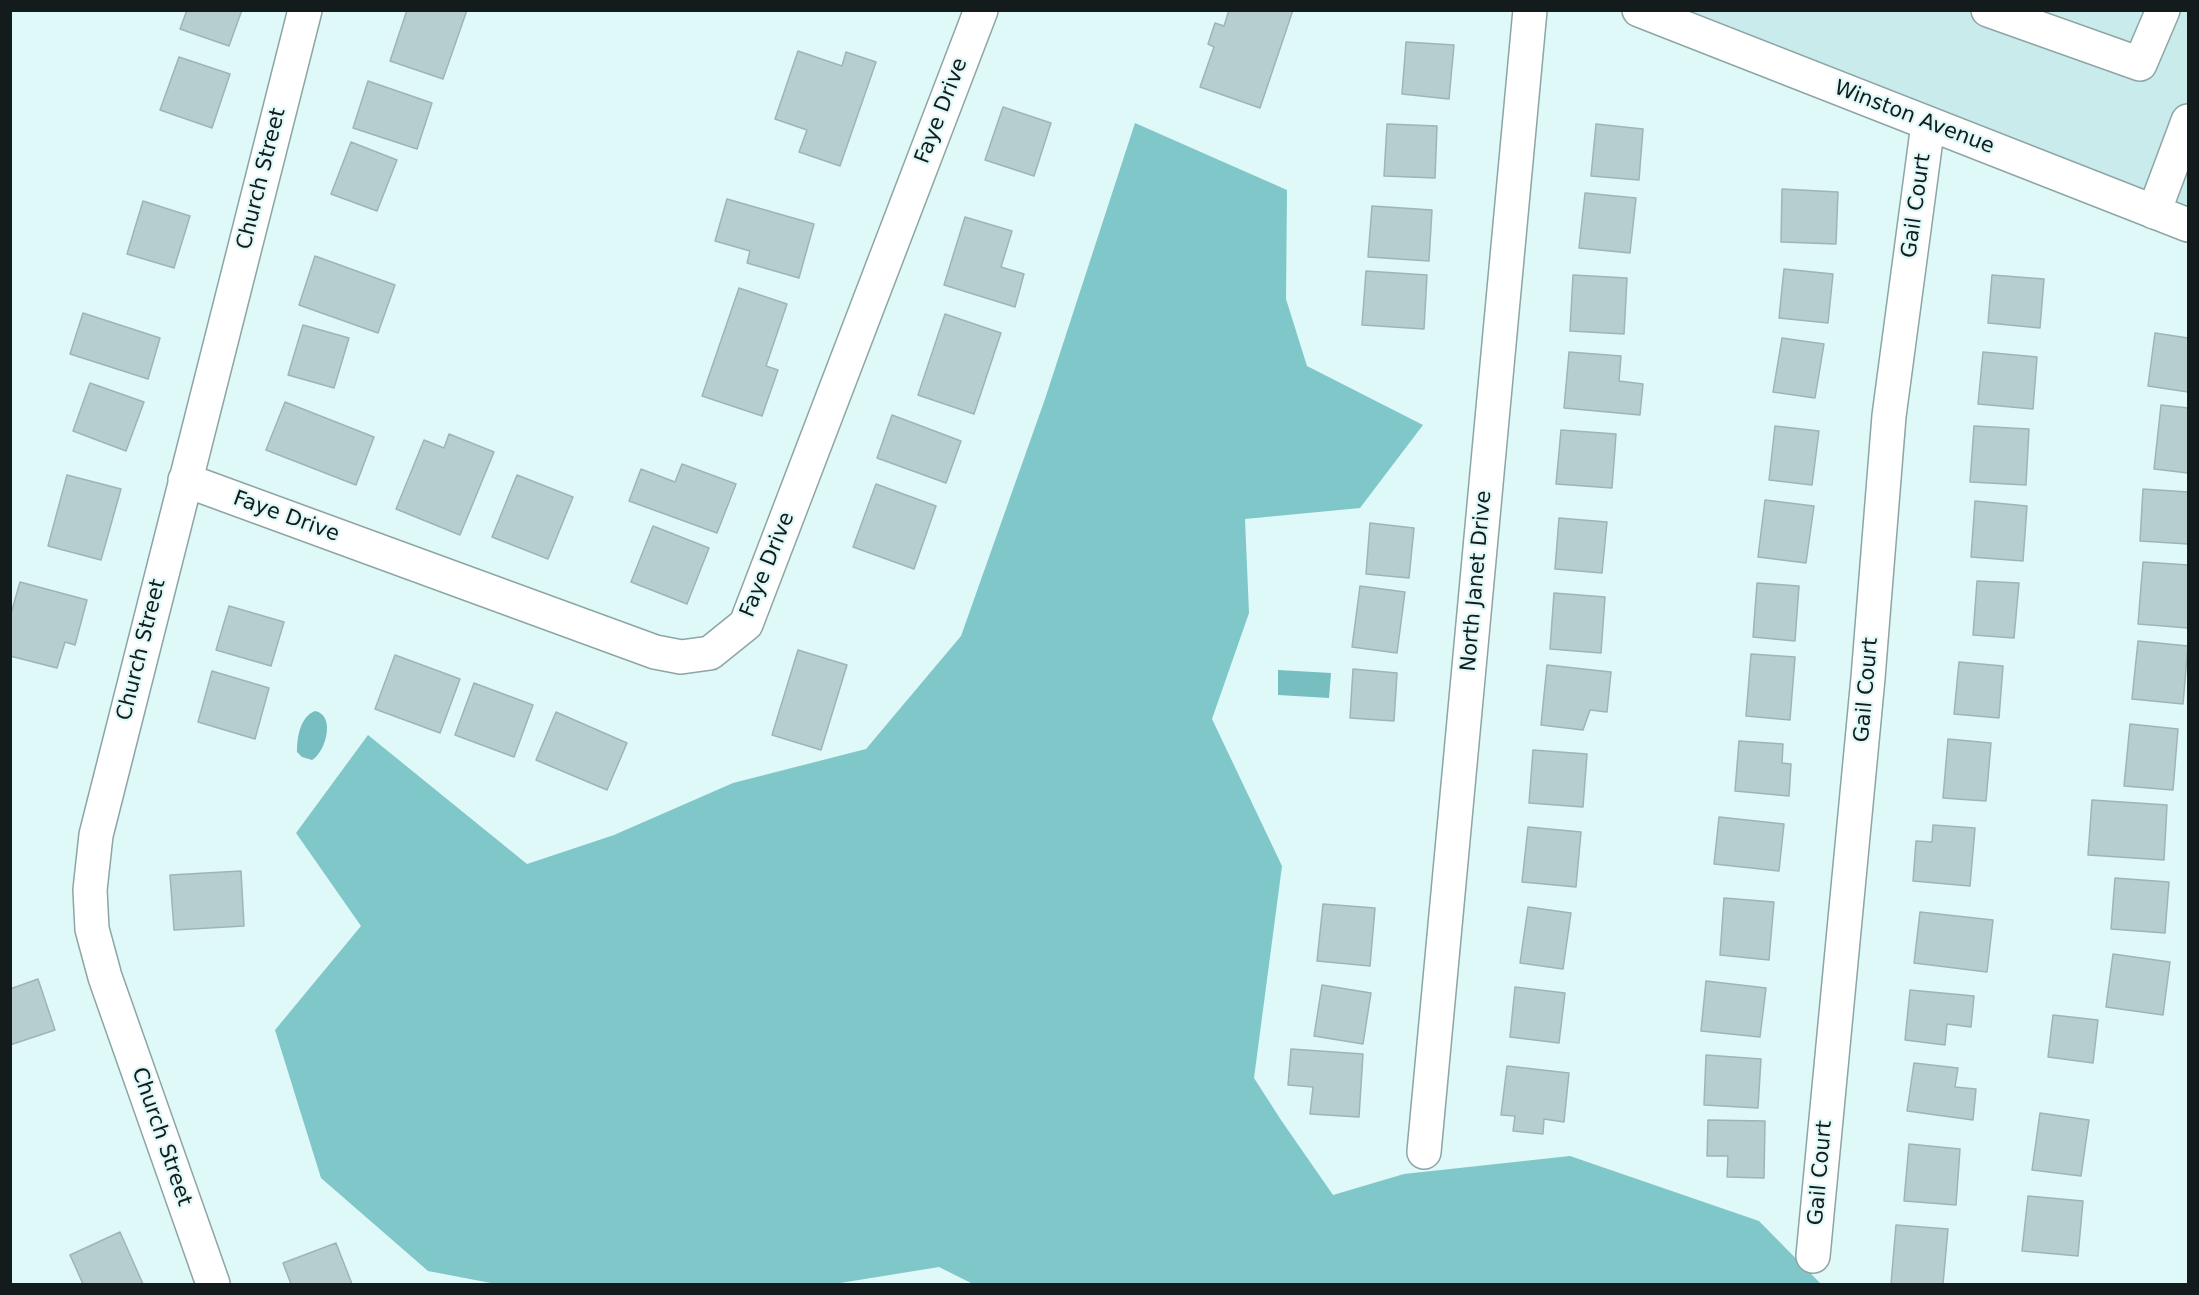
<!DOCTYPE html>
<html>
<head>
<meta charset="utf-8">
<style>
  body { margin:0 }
  #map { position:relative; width:2199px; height:1295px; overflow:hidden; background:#dff8f8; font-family:"DejaVu Sans",sans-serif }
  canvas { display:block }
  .frame { position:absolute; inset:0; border:12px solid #131b1c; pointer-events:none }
</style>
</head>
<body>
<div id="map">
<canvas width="2199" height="1295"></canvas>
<div class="frame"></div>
</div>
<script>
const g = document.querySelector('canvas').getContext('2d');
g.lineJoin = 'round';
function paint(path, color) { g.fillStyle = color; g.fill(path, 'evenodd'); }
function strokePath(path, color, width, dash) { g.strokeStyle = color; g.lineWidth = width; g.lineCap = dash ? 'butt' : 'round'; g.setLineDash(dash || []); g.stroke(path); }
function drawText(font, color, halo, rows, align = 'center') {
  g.font = font + ' "DejaVu Sans",sans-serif'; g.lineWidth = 4.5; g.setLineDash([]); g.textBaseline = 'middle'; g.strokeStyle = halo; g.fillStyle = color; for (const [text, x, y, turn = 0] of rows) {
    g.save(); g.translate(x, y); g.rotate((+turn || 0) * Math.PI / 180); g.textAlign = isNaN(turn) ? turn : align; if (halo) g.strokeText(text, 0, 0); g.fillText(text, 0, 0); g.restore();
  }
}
const built = new Path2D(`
  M1639,11H2188V225Z`);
const forest = new Path2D(`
  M1135,123L1287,190L1286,299L1307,366L1423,425L1360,508L1245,519L1249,613L1212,719L1282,866L1254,1078L1281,1120L1333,1195L1404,1174L1570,1156L1759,1221L1821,1284H973L939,1267L834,1284H496L428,1271L321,1178L275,1030L361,926L296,833L368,735L527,864L614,835L733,783L866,749L961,636L1045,399Z`);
const water = new Path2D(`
  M1278,670L1331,673L1329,698L1278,695Z
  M315,711C336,715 326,752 312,760L302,757L297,752C297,737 300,717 315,711Z`);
const building = new Path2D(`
  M187,10H242L229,46L180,29Z
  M407,10H467L443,79L390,61Z
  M1229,10H1293L1260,108L1200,87L1214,47L1208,44L1215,23L1224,26Z
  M1406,42L1454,45L1449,99L1402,94Z
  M798,51L842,66L846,52L876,62L840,166L799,152L807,130L775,119Z
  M179,57L230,74L212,128L160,110Z
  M368,81L432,103L417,149L353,128Z
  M1003,107L1051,123L1034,176L985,160Z
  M1387,124L1437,126L1435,178L1384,176Z
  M1596,124L1643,129L1639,180L1591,176Z
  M351,142L397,160L377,211L331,194Z
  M1782,189L1838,192L1836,244L1781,242Z
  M1585,193L1636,198L1630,253L1579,248Z
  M727,199L814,224L799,278L747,263L750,251L715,241Z
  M143,201L190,216L174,268L127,254Z
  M1372,206L1432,210L1429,261L1368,257Z
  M965,217L1012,231L1001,267L1024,274L1015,307L944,285Z
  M315,256L395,285L378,333L299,305Z
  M1784,269L1833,274L1828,323L1779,318Z
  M1366,271L1427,275L1424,329L1362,325Z
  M1573,275L1627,278L1624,334L1570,331Z
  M1992,275L2044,279L2040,328L1988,323Z
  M739,288L787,304L766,366L778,370L762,416L702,396Z
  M83,313L160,338L148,379L70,354Z
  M945,314L1001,333L974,414L918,395Z
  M303,325L349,338L334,388L288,375Z
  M2155,333L2188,338V392L2148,386Z
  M1782,338L1824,344L1815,398L1773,392Z
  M1569,352L1621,356L1619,381L1643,384L1640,415L1564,408Z
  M1983,352L2037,357L2033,409L1978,404Z
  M90,383L144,402L126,451L73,431Z
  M285,402L374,437L356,485L266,450Z
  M2161,405L2188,408V473L2154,469Z
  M892,415L961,441L946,483L877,458Z
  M1775,426L1819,431L1812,485L1769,480Z
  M1974,426L2029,429L2026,485L1970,482Z
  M1561,430L1616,434L1612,488L1556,484Z
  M449,434L494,452L460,535L396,509L424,440L444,448Z
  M682,464L736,484L717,533L629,501L641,469L675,482Z
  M67,475L121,489L101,560L48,546Z
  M517,475L573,497L548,559L492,537Z
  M876,484L936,506L914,569L853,547Z
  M2143,489L2188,492V544L2140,541Z
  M1765,500L1814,506L1806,563L1758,557Z
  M1975,501L2027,506L2023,561L1971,557Z
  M1559,518L1607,522L1602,573L1555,569Z
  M1370,523L1414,528L1409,578L1366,574Z
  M653,526L709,548L687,604L631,582Z
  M2143,562L2188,565V628L2138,624Z
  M1977,581L2019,583L2014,638L1973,635Z
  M20,582L87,600L75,645L65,642L57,668L10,656V617Z
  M1757,583L1799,586L1795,641L1753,637Z
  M1360,586L1405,592L1397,653L1352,647Z
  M1554,593L1605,597L1601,653L1550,649Z
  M229,606L284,622L271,666L216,650Z
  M2138,641L2188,646L2183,704L2132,699Z
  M798,650L847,665L821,750L772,735Z
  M1751,654L1795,657L1790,720L1746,716Z
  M395,655L460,679L440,733L375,709Z
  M1959,662L2003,666L1999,718L1954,714Z
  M1547,665L1611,672L1607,712L1590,710L1583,730L1541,725Z
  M1353,669L1397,673L1394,721L1350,718Z
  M212,671L269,688L255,739L198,722Z
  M474,683L533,705L514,757L455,735Z
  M556,712L627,743L607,790L536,760Z
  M2130,724L2178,729L2173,790L2124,786Z
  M1948,739L1991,743L1986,801L1943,798Z
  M1739,741L1783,744L1782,763L1791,764L1789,796L1735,791Z
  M1533,750L1587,754L1583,807L1529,803Z
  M2092,800L2167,805L2164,860L2088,855Z
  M1719,817L1784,824L1779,871L1714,864Z
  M1933,825L1975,828L1970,886L1913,881L1916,841L1932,842Z
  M1528,827L1581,832L1576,887L1522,882Z
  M241,871L244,926L174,930L170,875Z
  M2115,878L2169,882L2165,933L2111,929Z
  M1724,898L1774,902L1769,960L1720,955Z
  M1323,904L1375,908L1370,966L1317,961Z
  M1528,907L1571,913L1563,969L1520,963Z
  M1920,912L1993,920L1987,972L1914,963Z
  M2113,954L2170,962L2163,1015L2106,1007Z
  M38,979L55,1030L10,1045V989Z
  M1706,981L1766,988L1760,1037L1701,1031Z
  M1322,985L1371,993L1363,1044L1314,1036Z
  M1515,987L1565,993L1559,1043L1510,1037Z
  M1910,990L1974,996L1971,1027L1947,1024L1945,1045L1905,1040Z
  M2053,1015L2098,1020L2093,1063L2048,1057Z
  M1291,1049L1363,1054L1359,1117L1310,1114L1313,1087L1288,1085Z
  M1706,1055L1761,1059L1758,1108L1704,1105Z
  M1914,1063L1958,1068L1955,1087L1976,1089L1973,1120L1907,1111Z
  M1507,1066L1569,1073L1564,1122L1544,1119L1543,1134L1513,1131L1515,1116L1501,1115Z
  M2040,1113L2089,1120L2081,1176L2032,1170Z
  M1708,1120L1765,1121L1764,1178L1727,1177L1728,1156H1707Z
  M1909,1144L1960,1149L1956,1205L1904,1201Z
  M2028,1196L2083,1201L2078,1256L2022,1251Z
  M1896,1225L1948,1229L1943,1284H1891Z
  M120,1232L143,1284H83L70,1255Z
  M336,1243L352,1284H291L283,1263Z`);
const minor = new Path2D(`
  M1988,10L2140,64L2163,10
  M2154,212L2188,121
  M185,480L655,652L681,657L710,653L746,624L981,10
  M1424,1152L1530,10
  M1813,1256L1868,678L1889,416L1928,124
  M213,1284L105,977L92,929L90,890L96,835L305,10`);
const major = new Path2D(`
  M1639,10L2188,225`);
const streetNames = [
  ["Faye Drive",942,111,-69],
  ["Winston Avenue",1914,118,21],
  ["Church Street",262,179,-76],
  ["Gail Court",1917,206,-82],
  ["Faye Drive",286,517,20],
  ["Faye Drive",768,565,-68],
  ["North Janet Drive",1477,581,-85],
  ["Church Street",142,650,-76],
  ["Gail Court",1867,690,-85],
  ["Church Street",161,1137,71],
  ["Gail Court",1821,1173,-85]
];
paint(built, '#c9ebeb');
paint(forest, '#80c7c9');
paint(water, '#76bec0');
paint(building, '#b6cece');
strokePath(building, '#9eb5b5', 1.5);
strokePath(minor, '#8ea5a5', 36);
strokePath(major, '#8ea5a5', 36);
strokePath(minor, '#fff', 33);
strokePath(major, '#fff', 33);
drawText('21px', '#131b1c', '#dff8f8', streetNames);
</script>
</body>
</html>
